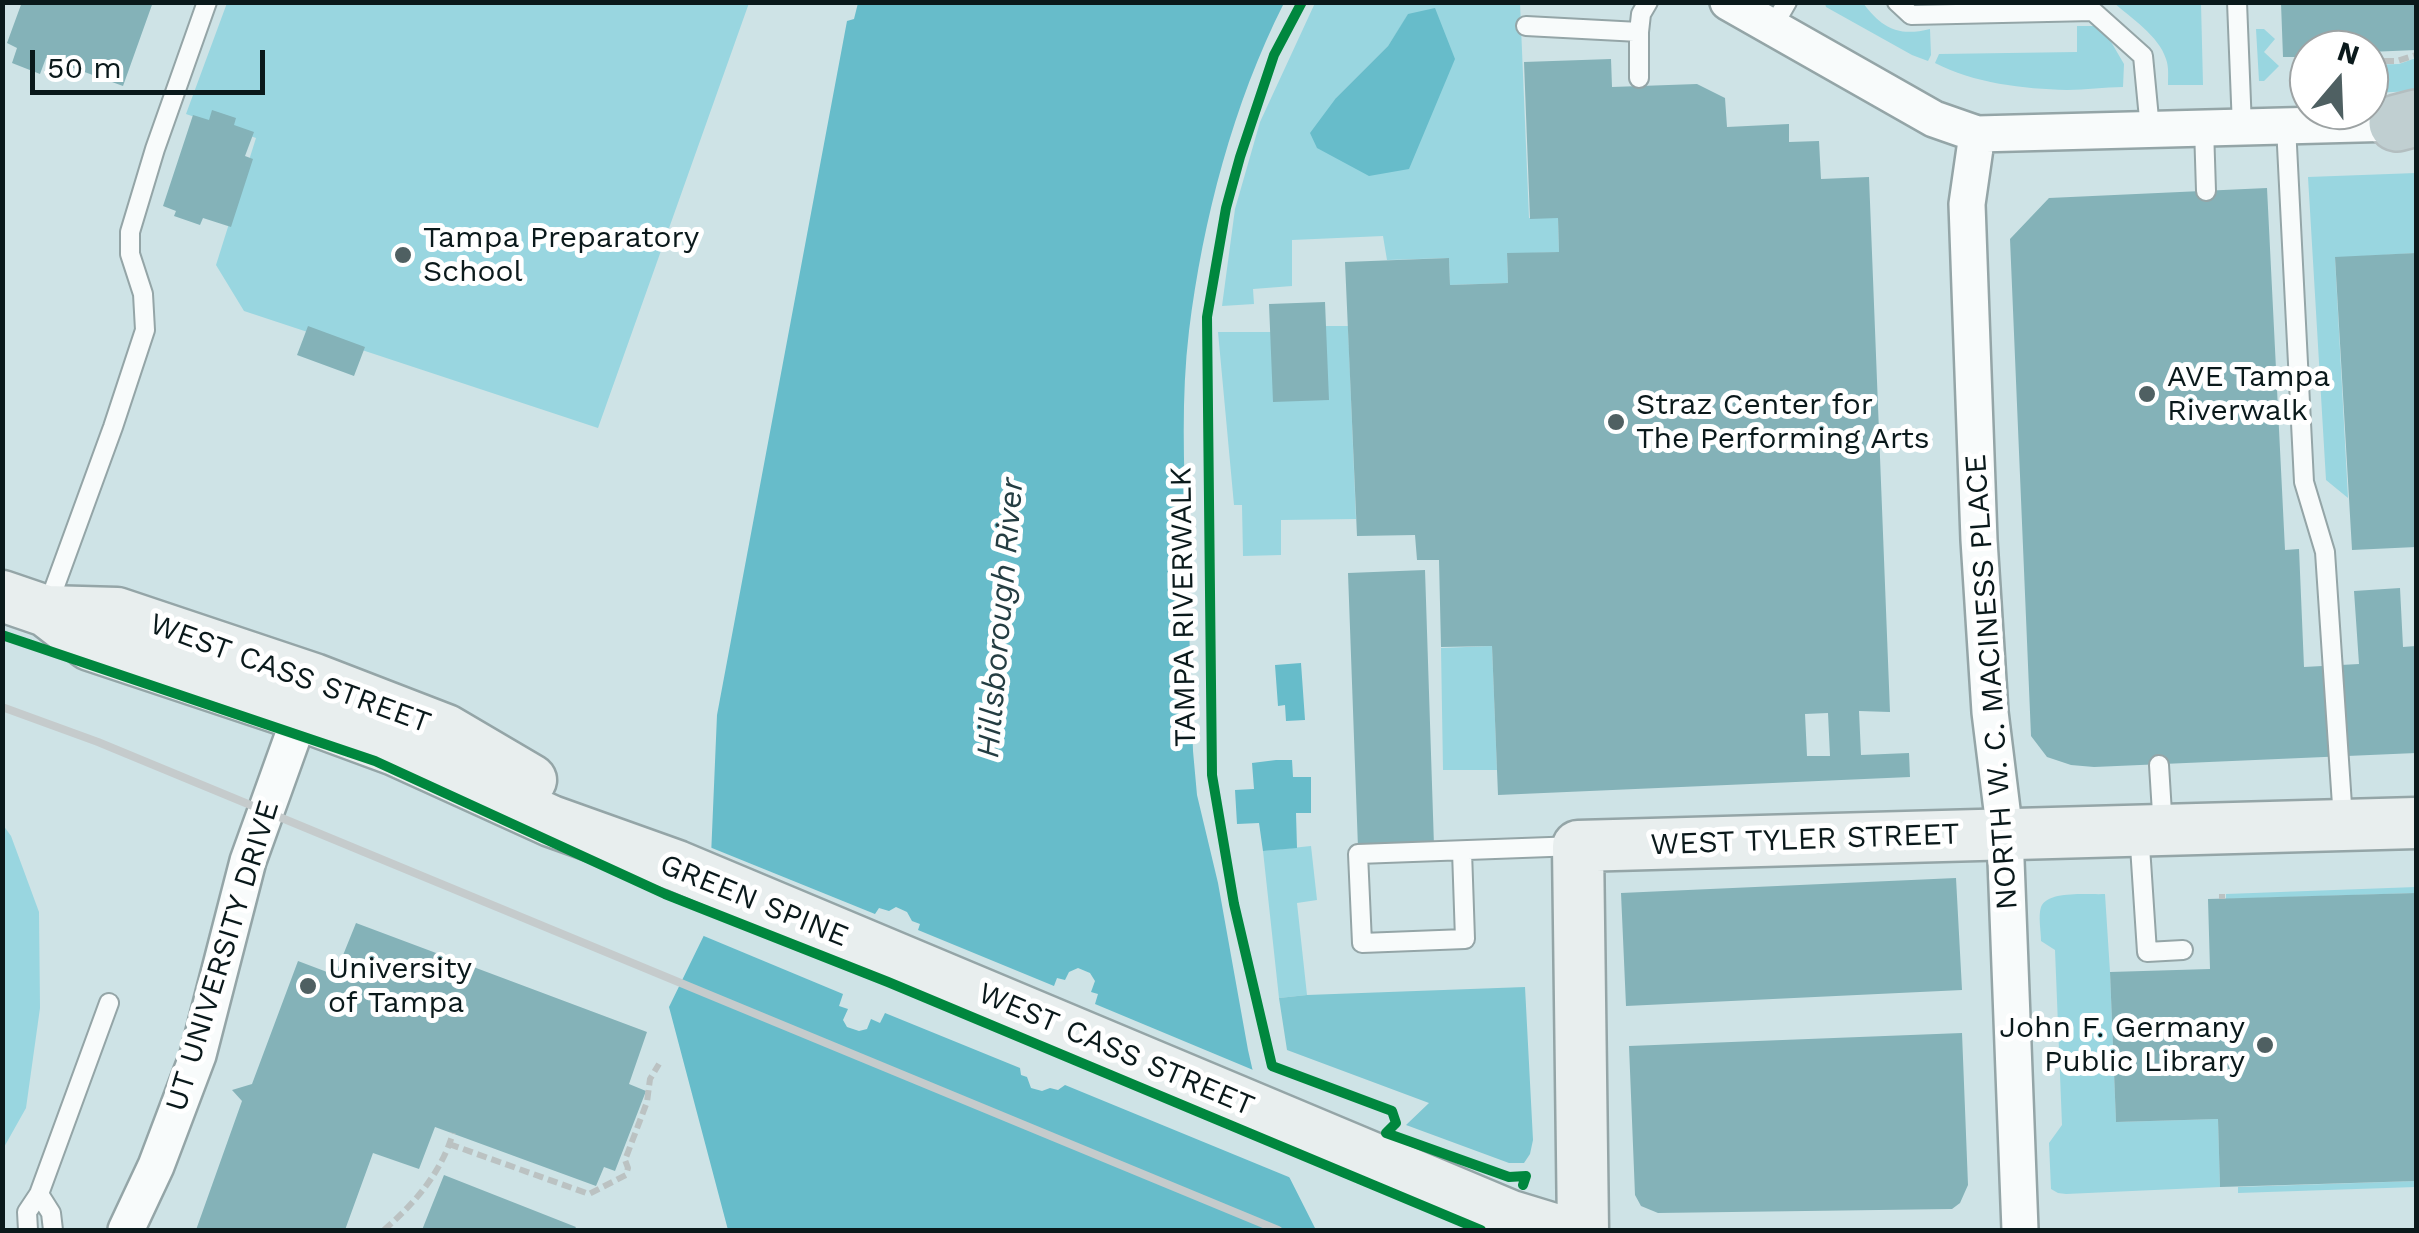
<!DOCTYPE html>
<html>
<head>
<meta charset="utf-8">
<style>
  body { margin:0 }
  #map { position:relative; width:2419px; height:1233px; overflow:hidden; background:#cee3e6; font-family:"Work Sans",sans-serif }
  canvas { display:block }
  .frame { position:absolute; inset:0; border:5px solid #0a191b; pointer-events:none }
  .north { position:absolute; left:2289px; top:30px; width:100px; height:100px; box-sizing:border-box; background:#fff; border:2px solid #9da3a4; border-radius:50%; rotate:19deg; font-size:28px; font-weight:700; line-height:40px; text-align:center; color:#0a191b }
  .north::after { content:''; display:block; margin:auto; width:35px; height:45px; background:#4f6062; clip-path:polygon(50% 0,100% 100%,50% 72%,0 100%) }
  .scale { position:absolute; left:30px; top:50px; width:235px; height:45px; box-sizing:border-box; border:5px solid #0a191b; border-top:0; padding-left:12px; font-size:30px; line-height:35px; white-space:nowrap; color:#0a191b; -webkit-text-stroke:8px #fff; paint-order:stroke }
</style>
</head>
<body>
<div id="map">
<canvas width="2419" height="1233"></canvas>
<div class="frame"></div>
<div class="north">N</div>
<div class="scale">50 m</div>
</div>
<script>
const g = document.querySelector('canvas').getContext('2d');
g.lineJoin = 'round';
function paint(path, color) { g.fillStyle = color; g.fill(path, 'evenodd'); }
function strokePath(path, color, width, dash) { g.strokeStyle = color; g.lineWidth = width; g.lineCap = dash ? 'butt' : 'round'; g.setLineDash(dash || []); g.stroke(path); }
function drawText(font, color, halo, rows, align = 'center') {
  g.font = font + ' "Work Sans",sans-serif'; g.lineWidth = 10; g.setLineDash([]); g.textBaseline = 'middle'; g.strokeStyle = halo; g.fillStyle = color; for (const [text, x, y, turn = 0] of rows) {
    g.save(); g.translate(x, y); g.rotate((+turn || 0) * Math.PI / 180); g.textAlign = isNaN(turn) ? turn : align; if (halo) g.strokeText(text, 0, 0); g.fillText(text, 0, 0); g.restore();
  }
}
const green = new Path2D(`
  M227,3H749L598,428L244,311L216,265L256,138L186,114Z
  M1315,3H1520L1529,218H1558L1559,252L1507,254L1508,283L1450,285L1449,258L1387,260L1383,236L1292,240V286L1253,289L1254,304L1222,306L1235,209L1260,122ZM1408,15L1409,168L1336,98L1388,46Z
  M1825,3H1863C1882,28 1898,37 1930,29L1931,55L1928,61L1912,55L1826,7Z
  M2114,3H2201L2203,85H2168C2168,76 2169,67 2166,59C2159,36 2131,18 2114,3Z
  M2077,26H2094L2107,35L2124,64L2123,87C2104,87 2086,90 2067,90C2024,89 1973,83 1935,63L1939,54L2077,52Z
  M2256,29H2264L2275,39L2264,52L2279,66L2264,81H2259Z
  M2416,58V91L2369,93V65L2399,64Z
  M2416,173V253L2335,258L2348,498L2326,480L2308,177Z
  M1326,326H1348L1356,519L1281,520V555L1243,556L1242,505H1234L1218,332H1270Z
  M1492,646L1497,770H1443L1441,648Z
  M3,825L11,836L39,912L40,1008L26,1108L3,1149Z
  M1311,846L1317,900L1297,903L1307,995L1279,998L1263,851Z
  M2416,887V893L2226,899V894Z
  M2105,894L2110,972L2116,1122L2218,1119L2220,1187L2066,1194L2058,1193L2051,1189L2049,1143L2062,1125L2055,950L2041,941C2041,931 2038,916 2041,907C2048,890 2089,895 2105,894Z
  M2416,1181V1187L2238,1193V1187Z`);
const forest = new Path2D(`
  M1525,987L1533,1140L1530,1154L1524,1163H1509L1406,1125L1429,1103L1287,1050L1279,998L1307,995Z`);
const water = new Path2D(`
  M858,3H1284C1233,104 1203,219 1189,331C1181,397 1184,464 1186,530C1188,603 1191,677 1193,751L1197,795L1218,883L1248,1050L1267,1133L1316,1230H728L669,1007L708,927L717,715L847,21L854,19Z
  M1435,8L1455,59L1409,169L1369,176L1317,148L1310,133L1336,98L1388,46L1408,14Z
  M1301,663L1305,720L1286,721L1285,705L1278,706L1275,665Z
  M1276,760H1292L1293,777H1311V813H1296L1297,848L1263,851L1259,823L1237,824L1235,790L1254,789L1252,763Z`);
const pier = new Path2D(`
  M707,846L875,914L879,908L889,911L896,907L907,912L912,921L920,924L918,930L1054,986L1057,978L1065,980L1069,972L1078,968L1090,973L1095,981L1091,992L1098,994L1095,1004L1258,1072L1272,1131L1296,1180L1065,1085L1058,1090L1050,1088L1042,1091L1031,1088L1027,1077L1021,1075L1020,1068L885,1013L880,1023L871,1019L867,1029L859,1031L847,1027L843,1020L848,1009L839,1006L843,994L699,934L703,926Z`);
const building = new Path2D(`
  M22,2H153L123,86L46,58L40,74L12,63L17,48L7,43Z
  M2281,3H2416V50L2369,52V50H2309V57H2283Z
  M1611,59L1612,87L1697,84L1725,98L1727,127L1789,124V142L1819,141L1821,179L1869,177L1890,712L1859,711L1861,755L1909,753L1910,777L1498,795L1492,646L1441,647L1439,560H1417L1415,535L1357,536L1345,262L1449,258L1450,285L1508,283L1507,253L1559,252L1558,218L1530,219L1524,62ZM1828,713L1830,756H1807L1805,714Z
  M212,110L236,118L234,125L254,132L245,156L253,159L231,227L203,218L200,225L174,216L176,211L163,206L193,115L209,120Z
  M2267,188L2285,550L2299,549L2304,667L2359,664L2354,591L2400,588L2403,647L2416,646V753L2094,767L2071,765L2047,757L2031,736L2010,239L2049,198Z
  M2416,253V547L2352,550L2335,257Z
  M1325,302L1329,400L1273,402L1269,304Z
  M308,326L365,347L354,376L297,355Z
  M1425,570L1434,846L1358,848L1348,573Z
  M1956,878L1962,990L1626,1006L1621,893Z
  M2416,893V1181L2220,1187L2218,1119L2116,1122L2110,972L2210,969L2208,899Z
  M356,923L647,1032L629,1084L646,1091L615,1171L604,1167L596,1186L435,1127L419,1169L373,1153L345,1230H196L242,1101L232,1090L252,1084L298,961L335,975Z
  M1962,1033L1968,1185L1960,1203L1952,1209L1658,1213L1641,1206L1635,1195L1629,1046Z
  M444,1175L576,1227L574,1230H422Z`);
const path = new Path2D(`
  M1302,2L1274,55L1240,157L1226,208L1207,317L1212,775L1234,904L1272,1066L1392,1111L1396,1123L1394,1125
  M2369,61H2397L2416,55
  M2222,894V899
  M449,1144L589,1194L626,1175L628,1168L625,1160L647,1102L650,1079L659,1064
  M384,1230C415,1203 441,1173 453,1133`);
const lane = new Path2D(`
  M1897,2L1911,15L2093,11
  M2237,2L2242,127
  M2086,5L2143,56L2150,129
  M1526,26L1639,32L1641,14L1648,2
  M1772,28L1787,2
  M1639,32V78
  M2286,126L2304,482L2325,552L2343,820
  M2204,128L2206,191
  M48,605L113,427L145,330L143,294L130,254V232L155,149L207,2
  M2159,765L2163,829
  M2139,831L2147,952L2183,950
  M1462,851L1465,939L1362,943L1358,854L1577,846
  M39,1194L51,1213L53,1230
  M28,1230L27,1212L39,1194L109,1003`);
const street = new Path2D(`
  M1728,2L1934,119L1977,134L2397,123
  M1977,134L1967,204L1979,540L1990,712L2005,834L2020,1230
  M126,1230L156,1166L198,1055L248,861L307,697`);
const secondary = new Path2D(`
  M2,596L46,611L117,613L314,679L446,730L531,780
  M46,611L90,645L300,715L395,750L551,821L677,866L1511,1216L1557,1230
  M1583,1230L1578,846L2416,823`);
const highway = new Path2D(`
  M2397,123L2416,118`);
const rail = new Path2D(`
  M2,707L98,742L1278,1230`);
const cycleway = new Path2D(`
  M1302,2L1274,55L1240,157L1226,208L1207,317L1212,775L1234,904L1272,1066L1392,1111L1396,1123L1386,1133L1509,1177L1526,1176L1523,1185
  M2,635L375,761L665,894L888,982L1481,1230`);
const markers = [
  [403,255,10,"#4f6062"],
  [2147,394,10,"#4f6062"],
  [1616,422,10,"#4f6062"],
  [308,986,10,"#4f6062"],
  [2265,1045,10,"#4f6062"]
];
const poiNames = [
  ["Tampa Preparatory",423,238],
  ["School",423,272],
  ["AVE Tampa",2167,377],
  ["Riverwalk",2167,411],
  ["Straz Center for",1636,405],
  ["The Performing Arts",1636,439],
  ["University",328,969],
  ["of Tampa",328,1003],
  ["John F. Germany",2245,1028,"right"],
  ["Public Library",2245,1062,"right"]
];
const streetNames = [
  ["TAMPA RIVERWALK",1184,607,-91],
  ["WEST CASS STREET",290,674,20],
  ["NORTH W. C. MACINESS PLACE",1992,682,-94],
  ["WEST TYLER STREET",1805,840,-2],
  ["GREEN SPINE",754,901,22],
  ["UT UNIVERSITY DRIVE",223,956,-73],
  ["WEST CASS STREET",1116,1050,23]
];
const waterNames = [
  ["Hillsborough River",1001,618,-85]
];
paint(green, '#99d6e0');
paint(forest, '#80c7d2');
paint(water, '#67bcca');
paint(pier, '#cee3e6');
paint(building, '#84b2b8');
strokePath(lane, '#94a5a7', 22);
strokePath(street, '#94a5a7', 40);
strokePath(secondary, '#94a5a7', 55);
strokePath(highway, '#b3bec0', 60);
strokePath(path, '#bbc2c2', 6, [10, 5]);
strokePath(lane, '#f8fbfb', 18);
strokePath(street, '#f8fbfb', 35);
strokePath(secondary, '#e8eeee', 50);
strokePath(highway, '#c0cfd1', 55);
strokePath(rail, '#c5cbcc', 8);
strokePath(cycleway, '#00873e', 10);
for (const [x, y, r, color] of markers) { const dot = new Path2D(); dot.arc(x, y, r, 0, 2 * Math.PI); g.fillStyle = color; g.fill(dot); strokePath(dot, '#fff', 4); }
drawText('30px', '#0a191b', '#fff', poiNames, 'left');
drawText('30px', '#0a191b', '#fff', streetNames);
drawText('italic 32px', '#243d42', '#fff', waterNames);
</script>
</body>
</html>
